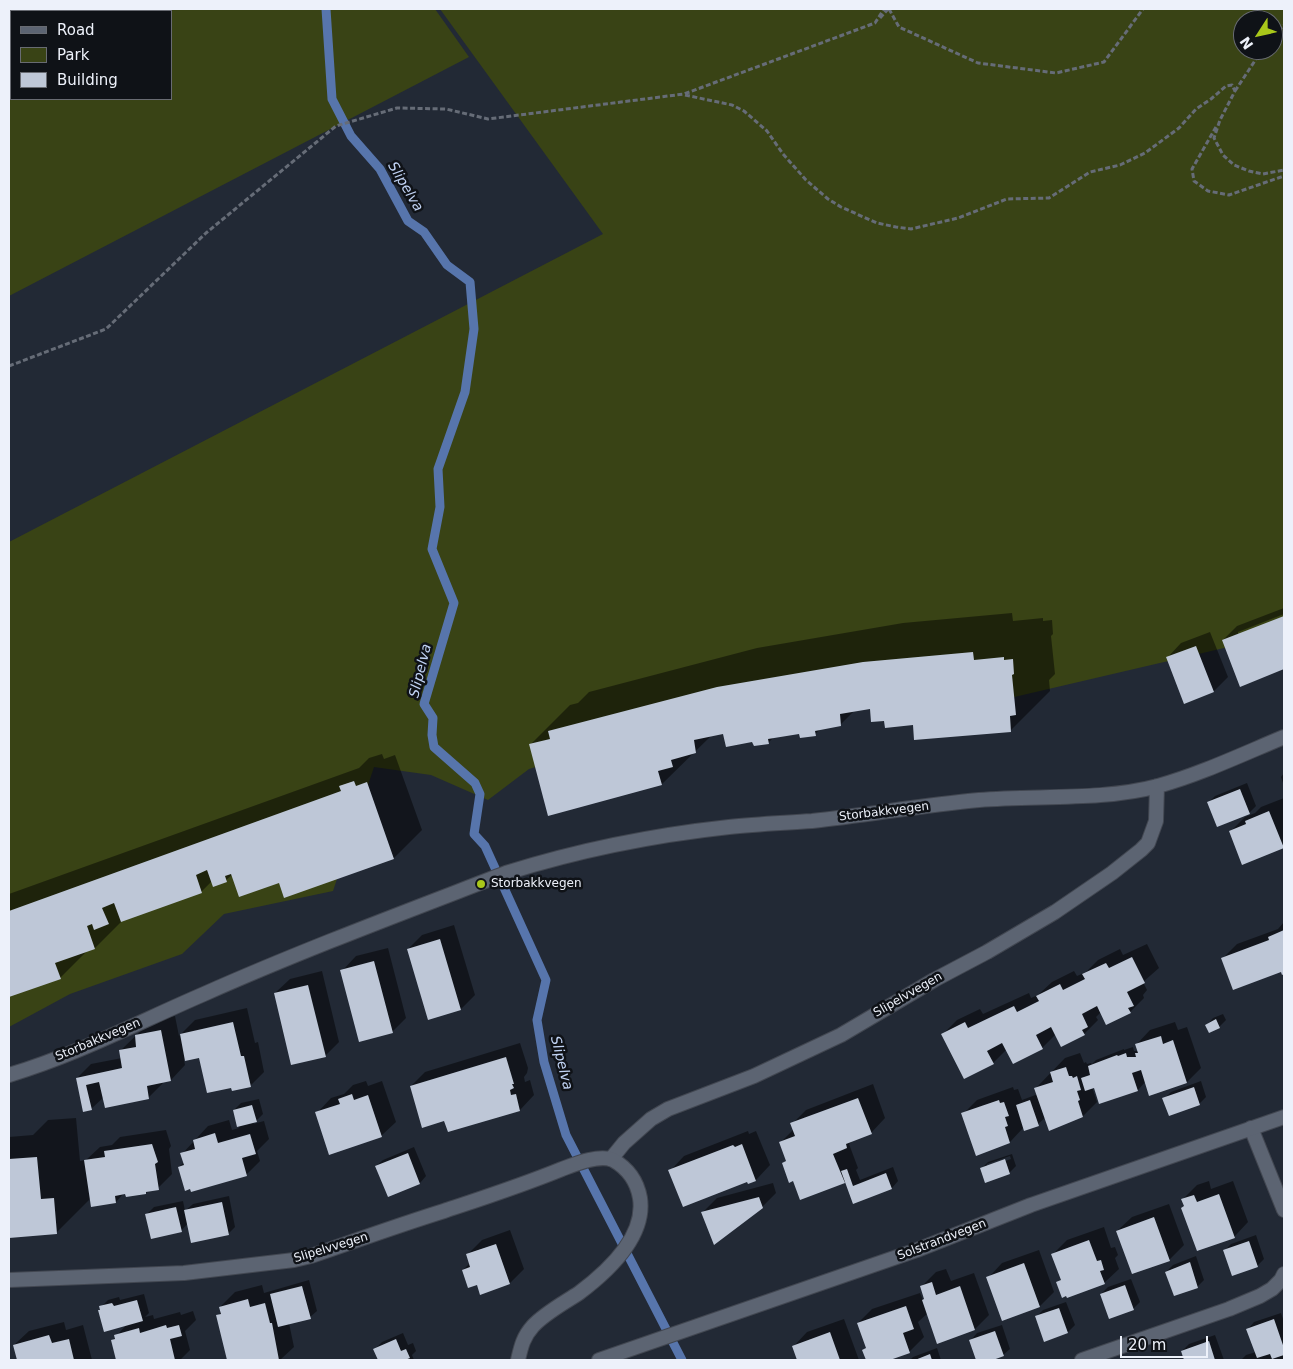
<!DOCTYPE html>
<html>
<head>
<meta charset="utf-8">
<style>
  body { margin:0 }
  #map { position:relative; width:1293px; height:1369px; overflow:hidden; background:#222935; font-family:"DejaVu Sans",sans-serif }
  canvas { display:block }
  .frame { position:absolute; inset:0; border:10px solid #edf1fa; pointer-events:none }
  .legend { position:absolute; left:10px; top:10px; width:162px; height:90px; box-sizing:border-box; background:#0f1217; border:1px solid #686b72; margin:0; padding:6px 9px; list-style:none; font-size:15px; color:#edf1fa }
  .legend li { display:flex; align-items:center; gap:10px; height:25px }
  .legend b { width:25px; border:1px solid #686b72 }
  .north { position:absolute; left:1233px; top:10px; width:50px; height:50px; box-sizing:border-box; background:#0f1217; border:1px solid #686b72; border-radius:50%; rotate:235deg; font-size:14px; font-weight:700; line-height:20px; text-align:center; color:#edf1fa }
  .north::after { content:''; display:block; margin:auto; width:18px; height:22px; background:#a9c71a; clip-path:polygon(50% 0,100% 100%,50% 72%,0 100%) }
  .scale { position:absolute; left:1120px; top:1336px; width:88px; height:22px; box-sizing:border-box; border:2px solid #edf1fa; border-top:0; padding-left:6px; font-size:15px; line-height:18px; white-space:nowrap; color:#edf1fa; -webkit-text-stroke:4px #0f1217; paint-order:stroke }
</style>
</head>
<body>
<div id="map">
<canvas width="1293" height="1369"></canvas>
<div class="frame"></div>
<ul class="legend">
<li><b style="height:6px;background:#5c6472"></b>Road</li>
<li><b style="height:14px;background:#394315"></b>Park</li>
<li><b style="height:14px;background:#bec7d7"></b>Building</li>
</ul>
<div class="north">N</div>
<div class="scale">20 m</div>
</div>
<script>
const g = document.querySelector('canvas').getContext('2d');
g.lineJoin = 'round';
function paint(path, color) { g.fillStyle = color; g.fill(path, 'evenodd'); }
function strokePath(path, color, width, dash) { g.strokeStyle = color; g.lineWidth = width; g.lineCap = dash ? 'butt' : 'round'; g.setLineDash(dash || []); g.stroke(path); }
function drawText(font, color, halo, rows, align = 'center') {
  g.font = font + ' "DejaVu Sans",sans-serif'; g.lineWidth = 5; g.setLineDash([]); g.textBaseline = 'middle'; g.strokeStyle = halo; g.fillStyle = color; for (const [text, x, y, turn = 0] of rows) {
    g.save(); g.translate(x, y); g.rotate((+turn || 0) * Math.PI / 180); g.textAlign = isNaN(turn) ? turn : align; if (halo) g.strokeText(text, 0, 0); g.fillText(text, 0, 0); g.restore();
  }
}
const green = new Path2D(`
  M9,9H435L469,57L9,296ZM11,11H171V99H11Z
  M440,9H1284V634L950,712L772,697L529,769L488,800L431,775L374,767L333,891L224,914L182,954L70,994L9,1027V542L603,234ZM1243,20H1273V50H1243Z`);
const shadow = new Path2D(`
  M1284,608V614L1238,632V635L1284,617V668L1240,685L1223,640L1237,626Z
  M1012,613L1013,621L1043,618V621L1052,620L1053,634L1051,636L1055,674L1049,680L1050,691L1011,730L914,724L885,720L871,708L855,710L840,725L822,728L815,734L800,732L774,737L768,743L753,741L724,733L712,735L662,784L549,814L530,745L570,705L578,703L589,692L757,648L903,623Z
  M1210,632L1228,677L1214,691L1184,702L1167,658L1181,643Z
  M382,754L384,759L395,755L422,830L394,858L285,896L280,881L232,875L226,880L212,881L201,892L122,921L95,948L87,951L60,978L9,996V894L359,768L369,758Z
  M1284,773V786L1281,777Z
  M1247,783L1256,806L1245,817L1255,813L1261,807L1284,798V847L1243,863L1231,831L1249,813L1209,802L1215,796Z
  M1284,922V972L1282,971L1223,958L1237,944L1278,929Z
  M454,925L475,995L461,1009L429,1019L408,949L422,935Z
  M1147,944L1159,968L1143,982L1147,990L1143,995L1144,998L1130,1012H1101L1096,1017L1098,1020L1084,1034H1056L1042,1048L1007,1049L993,1063L943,1034L957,1020L980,1009L983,1014L1029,993L1031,998L1038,995L1052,982L1074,971L1077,976L1086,972L1098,960L1120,949L1123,955Z
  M388,948L406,1018L392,1032L342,971L356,956Z
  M322,971L339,1042L325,1056L275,993L290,979Z
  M247,1008L255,1043L258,1042L264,1072L250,1086L200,1056L184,1060L185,1065L171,1080L162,1081L163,1083L148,1098L104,1097L91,1109L77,1078L91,1064L122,1058L120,1051L151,1021L175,1016L179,1036L195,1020Z
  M1223,1014L1226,1020L1219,1027L1207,1025L1213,1018Z
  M1175,1022L1178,1030L1187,1027L1201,1068L1187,1082L1146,1081L1138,1090L1100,1102L1095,1086L1092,1087L1097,1102L1083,1116L1046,1117L1038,1124L1025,1129L1024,1127L1010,1142L977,1155L963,1114L977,1100L1013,1087L1014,1090L1018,1089L1022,1100L1038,1094L1036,1088L1065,1058L1080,1053L1084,1063L1086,1062L1087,1064L1091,1063L1092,1064L1096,1060L1124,1049V1050L1133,1047L1134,1051H1138L1136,1045L1150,1030Z
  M520,1043L528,1068L527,1073L524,1077L525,1082L530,1080L534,1095L520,1110L449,1131L445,1120L411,1086L425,1072Z
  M366,1081L368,1086L382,1081L396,1122L381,1136L317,1113L331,1098L344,1094L353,1085Z
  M1201,1081L1206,1097L1199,1104L1164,1099L1171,1092Z
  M873,1084L885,1118L871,1133L855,1139L849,1144L858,1168L856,1170L860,1180L893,1167L898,1181L892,1188L854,1202L846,1180L844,1182L794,1180L783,1163L787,1160L780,1143L794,1129L792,1124L806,1110Z
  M259,1099L263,1114L253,1124L264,1121L269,1139L257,1151L260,1161L246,1175L179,1167L184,1162L182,1154L208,1126L229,1120L232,1130L239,1128L234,1110L241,1103Z
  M76,1118L80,1161L86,1160L100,1147L112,1145L120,1137L166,1130L171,1146L169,1149L172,1174L158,1188L149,1190L146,1193H124L116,1202L92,1205L91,1198L56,1233L9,1237V1137L33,1135L48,1120Z
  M748,1131L749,1134L756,1131L770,1165L756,1180L749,1182L670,1171L684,1156Z
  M414,1147L426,1176L420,1183L388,1195L376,1166L383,1160Z
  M1012,1154L1016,1166L1009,1173L981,1169L988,1162ZM1010,1156L1011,1159L987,1167V1164Z
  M1209,1181L1211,1189L1233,1181L1248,1222L1234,1237L1185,1205L1183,1199L1197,1185Z
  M773,1183L776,1193L762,1207L703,1212L717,1198Z
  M229,1196L235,1227L228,1234L188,1223L181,1231L147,1214L154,1207L183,1201L185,1211L193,1204Z
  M1169,1204L1184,1245L1169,1260L1117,1231L1132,1217Z
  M1104,1227L1111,1248L1115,1247L1118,1255L1115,1258L1119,1269L1104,1283L1063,1296L1058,1282L1062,1279L1053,1254L1067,1240Z
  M510,1230L524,1269L510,1283H478L463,1270L470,1263L468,1254L482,1240Z
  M1256,1235L1264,1259L1257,1266L1225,1250L1231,1244Z
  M1039,1250L1054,1292L1040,1306L988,1278L1002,1263Z
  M1196,1256L1204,1280L1198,1286L1174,1295L1166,1272L1173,1265Z
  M946,1269L951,1281L974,1273L989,1315L975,1329L938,1342L928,1313L918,1322L924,1337L909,1352L886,1360H867L863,1350L867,1347L858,1323L872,1309L920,1293L923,1300L925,1298L921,1287L936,1272Z
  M1131,1279L1140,1302L1133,1309L1101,1294L1108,1287Z
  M309,1280L317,1311L310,1317L289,1323L294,1347L280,1360H229L218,1316L221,1312V1306L235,1292L262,1285L264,1293Z
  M144,1294L149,1313L145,1317L153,1315L154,1319L180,1312L181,1315L193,1311L196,1320L185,1331L190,1350L180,1360H117L112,1341L127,1324L101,1307L108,1300L119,1297L120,1300Z
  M1066,1302L1075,1325L1068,1332L1036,1317L1043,1310Z
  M1281,1313L1284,1322V1360H1241L1246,1355L1256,1352L1248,1329L1254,1322Z
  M844,1319L859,1360H798L793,1347L807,1332Z
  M64,1322L66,1330L83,1325L92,1360H18L14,1345L29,1331Z
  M1002,1325L1010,1349L1003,1355L990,1360H978L971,1340L977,1333Z
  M403,1333L408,1345L413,1343L416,1351L412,1355L414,1360H380L375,1349L382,1342Z
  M1215,1335L1224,1360H1186L1182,1351L1189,1344Z
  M937,1348L941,1360H910L913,1357Z`);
const stream = new Path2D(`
  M326,9L332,99L351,136L380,169L408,221L424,232L447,265L470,282L474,329L465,392L438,469L440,507L432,549L454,603L424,704L433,718L432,735L434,747L475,783L480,794L474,834L485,846L546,980L537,1020L544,1062L566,1135L682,1360`);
const building = new Path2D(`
  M1284,616V669L1240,687L1222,640Z
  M1196,646L1214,692L1184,704L1166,657Z
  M973,652L974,660L1004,657V660L1013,659L1014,674L1012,675L1016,715L1010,716L1011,732L914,740L913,725L885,728L884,721L871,722L870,709L840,714L841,726L815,731L816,736L800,738L799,734L768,739L769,744L754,746L752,742L726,747L723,734L694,740L696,753L671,760L673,767L658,771L662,785L548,816L529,744L550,739L548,731L717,687L863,662Z
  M354,781L356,786L367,782L394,859L284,898L279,883L239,897L231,874L225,876L227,882L213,887L207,870L196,875L202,893L121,922L114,903L102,908L109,924L94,930L92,924L87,926L95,949L55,963L61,979L9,997V911L341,791L339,786Z
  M1240,789L1250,814L1217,827L1207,802Z
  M1269,811L1284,848L1242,865L1229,831L1246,824L1245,821Z
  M1284,930V974L1282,975L1281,972L1233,990L1221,958L1269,940L1268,937Z
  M440,939L461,1010L428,1020L407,949Z
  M1132,957L1145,983L1127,992L1134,1006L1128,1008L1131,1013L1106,1025L1097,1006L1082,1014L1088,1027L1082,1030L1085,1035L1061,1047L1051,1027L1036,1035L1043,1049L1013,1064L1002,1043L987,1051L994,1064L964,1079L941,1034L965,1022L968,1028L1014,1006L1017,1012L1039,1001L1036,996L1060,984L1063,990L1085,979L1082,974L1106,963L1109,968Z
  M374,961L393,1033L359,1042L340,970Z
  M308,985L326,1057L291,1065L274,993Z
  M1216,1019L1220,1028L1209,1033L1205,1025Z
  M233,1022L241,1056H244L251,1087L232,1091L231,1088L207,1093L199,1058L185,1061L180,1034Z
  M161,1030L171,1081L147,1086L149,1099L105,1108L99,1082L86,1085L92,1110L83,1112L76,1078L122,1068L119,1050L136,1047L135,1035Z
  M1161,1036L1163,1044L1173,1040L1187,1083L1149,1096L1141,1070L1132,1073L1138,1091L1099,1104L1094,1088L1085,1091L1081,1078L1090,1075L1088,1066L1117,1055L1118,1056L1126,1053L1127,1057H1136L1135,1053H1138L1135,1044Z
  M506,1057L514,1084H512L514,1088L510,1090L511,1095L516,1094L520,1111L448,1132L444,1121L422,1128L410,1086Z
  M1066,1067L1069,1076H1072L1073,1078L1077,1076L1081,1090L1077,1091L1080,1100L1078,1101L1083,1117L1049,1131L1034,1088L1053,1082L1050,1072Z
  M1194,1087L1200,1105L1169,1116L1162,1098Z
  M352,1094L354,1100L368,1095L382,1137L329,1155L315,1112L340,1104L338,1099Z
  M858,1098L872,1134L846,1144L847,1148L833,1154L845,1183L800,1200L793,1181L789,1183L782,1163L786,1161L779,1142L795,1136L790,1123Z
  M999,1100L1000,1103L1004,1102L1009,1116L1005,1117L1008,1126L1005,1127L1010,1143L976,1156L961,1113Z
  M1030,1100L1039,1126L1024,1131L1016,1105Z
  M252,1105L257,1122L237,1127L233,1110Z
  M215,1133L218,1143L250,1134L256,1154L242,1158L247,1176L191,1192L190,1189L185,1191L178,1167L184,1165L180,1153L195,1149L193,1140Z
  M152,1144L158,1162L155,1164L159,1190L146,1192V1194L126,1197L125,1194L115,1196L116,1203L91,1207L84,1160L105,1157L104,1151Z
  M742,1144L756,1181L748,1184L747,1182L683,1207L668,1170L733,1145L735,1147Z
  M408,1153L420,1184L388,1197L375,1166Z
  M37,1157L41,1199L54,1198L57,1234L9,1238V1159Z
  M1005,1159L1010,1174L985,1183L980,1168Z
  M847,1169L853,1186L886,1173L892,1189L853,1204L841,1171Z
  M1219,1194L1235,1238L1197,1251L1181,1208L1184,1206L1181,1199L1194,1195L1197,1202Z
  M759,1197L763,1208L714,1245L701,1212Z
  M222,1202L229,1235L191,1243L184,1210Z
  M176,1207L182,1232L151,1239L145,1214Z
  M1154,1217L1170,1261L1132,1274L1116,1231Z
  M1089,1240L1097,1261L1101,1260L1104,1270L1100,1271L1105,1284L1067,1298L1066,1296L1062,1298L1056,1282L1061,1280L1051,1254Z
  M1249,1241L1258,1267L1232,1276L1223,1250Z
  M496,1244L510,1284L480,1295L477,1285L468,1288L462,1270L470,1267L466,1254Z
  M1190,1262L1198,1288L1174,1296L1165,1272Z
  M1024,1263L1040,1307L1002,1321L986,1277Z
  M932,1282L936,1295L960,1286L975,1330L937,1344L922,1300L924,1299L920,1286Z
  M1125,1285L1134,1310L1109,1319L1100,1294Z
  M302,1286L311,1319L278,1327L270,1294Z
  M248,1299L250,1307L265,1303L270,1323H272L279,1360H227L216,1315L221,1314L219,1307Z
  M137,1300L143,1321L104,1332L98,1310H100L99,1306L112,1303L114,1306Z
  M906,1306L914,1329L903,1333L910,1353L890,1360H866L862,1350L866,1348L857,1323Z
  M1059,1308L1068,1333L1044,1342L1035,1316Z
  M1274,1319L1284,1348V1355L1272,1359L1270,1354L1257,1358L1246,1329Z
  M166,1325L167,1328L179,1325L182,1336L170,1339L175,1360H116L111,1340L115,1339L114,1335L139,1328L140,1333Z
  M995,1331L1004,1356L993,1360H976L969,1340Z
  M830,1332L840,1360H797L792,1346Z
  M49,1335L52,1343L69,1339L74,1360H17L13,1345Z
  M396,1339L401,1351L406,1349L410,1358L405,1360H378L373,1349Z
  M1209,1341L1215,1360H1184L1181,1351Z
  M930,1354L932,1360H915Z`);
const path = new Path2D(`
  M889,9L899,27L978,63L1056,73L1104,62L1143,9
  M880,18L888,9
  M1273,36L1284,25
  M1235,91L1262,50
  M685,95L732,105L744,111L767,131L783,154L806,180L828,199L841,207L877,223L896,227L911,229L958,218L1007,199L1049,198L1090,172L1120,165L1145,153L1179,128L1196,109L1211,99L1226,86L1232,85L1235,91L1220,120L1214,138L1223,155L1234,165L1249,171L1263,174L1284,170
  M1216,127L1192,169L1194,181L1208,191L1229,195L1284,176
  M9,366L106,329L206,233L336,126L397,108L446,109L488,119L684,94L875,23L884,9`);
const service = new Path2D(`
  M9,1075C76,1055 139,1022 204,994C303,950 405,912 506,873C576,851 655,835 729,827C756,824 784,823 812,821C868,815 923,805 979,800C1036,795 1102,801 1158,786C1201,774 1243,754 1284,737
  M611,1159L624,1143L651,1119L668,1109L754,1076L841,1035L934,980L987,952L1055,912L1112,873L1141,850L1148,843L1156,821L1157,786`);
const minor = new Path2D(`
  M1251,1128L1284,1210
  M9,1280L184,1273L294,1260L311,1256C355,1241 399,1225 444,1211C483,1198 523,1185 562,1169C575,1164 599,1154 613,1160C629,1169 637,1181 640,1198C646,1237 607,1272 579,1293C564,1303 545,1313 533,1326C523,1337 521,1347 518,1360
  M1082,1360L1229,1309L1260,1296L1272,1289L1281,1280L1284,1274`);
const tertiary = new Path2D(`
  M599,1360L917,1250L1031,1205L1284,1117`);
const markers = [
  [481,884,5,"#a9c71a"]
];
const streetNames = [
  ["Storbakkvegen",884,812,-7],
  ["Slipelvvegen",908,995,-30],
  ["Storbakkvegen",98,1040,-23],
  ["Solstrandvegen",942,1240,-21],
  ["Slipelvvegen",331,1248,-17]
];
const poiNames = [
  ["Storbakkvegen",491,884]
];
const waterNames = [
  ["Slipelva",405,187,59],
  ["Slipelva",421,671,-76],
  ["Slipelva",561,1063,76]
];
paint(green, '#394315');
paint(shadow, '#0007');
strokePath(stream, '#5775ac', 9);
paint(building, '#bec7d7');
strokePath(service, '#424751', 16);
strokePath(minor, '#424751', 16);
strokePath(tertiary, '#424751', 16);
strokePath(path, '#666c77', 3, [5, 2.5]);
strokePath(service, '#5c6472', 14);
strokePath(minor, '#5c6472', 14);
strokePath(tertiary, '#5c6472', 14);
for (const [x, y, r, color] of markers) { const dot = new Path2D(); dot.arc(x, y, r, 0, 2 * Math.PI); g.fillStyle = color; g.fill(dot); strokePath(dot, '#0f1217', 2); }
drawText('12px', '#edf1fa', '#0f1217', streetNames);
drawText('12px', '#edf1fa', '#0f1217', poiNames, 'left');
drawText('italic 14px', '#c1d3f4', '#0f1217', waterNames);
</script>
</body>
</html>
